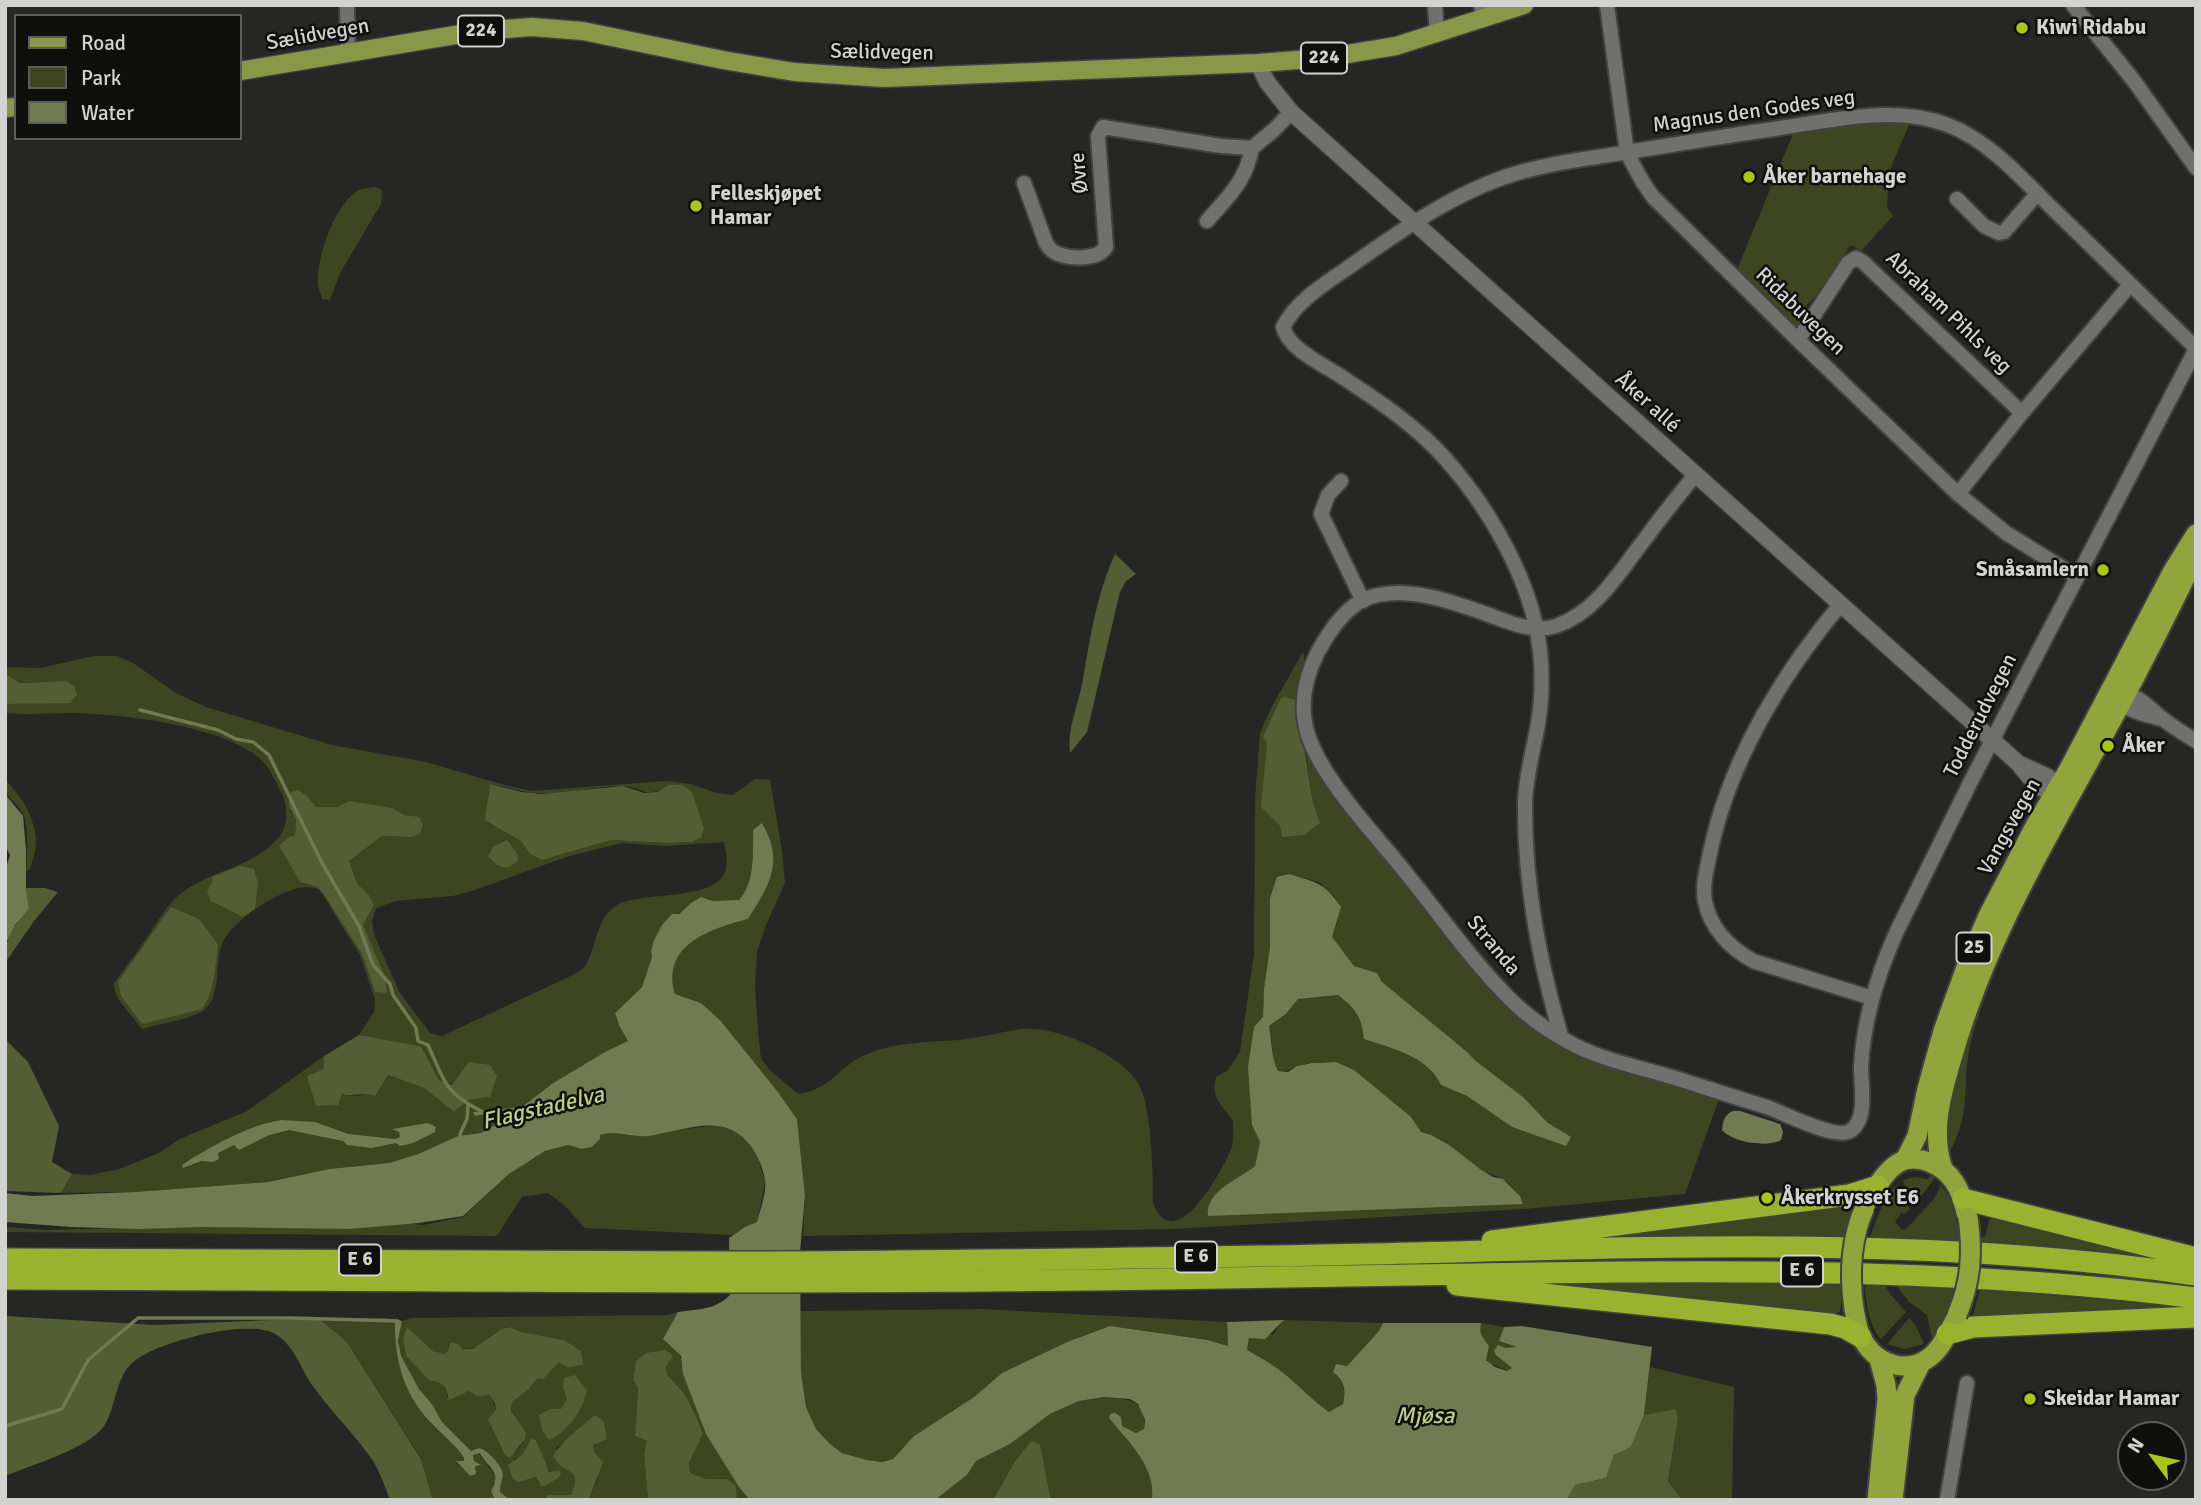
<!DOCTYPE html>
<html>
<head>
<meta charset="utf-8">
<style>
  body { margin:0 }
  #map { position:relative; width:2201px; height:1505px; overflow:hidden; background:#262724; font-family:Signika,sans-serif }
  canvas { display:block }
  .frame { position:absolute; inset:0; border:7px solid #d2d2d1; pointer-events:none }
  .legend { position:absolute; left:14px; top:14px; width:228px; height:126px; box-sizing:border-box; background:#0f100e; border:2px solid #5d5e5c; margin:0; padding:9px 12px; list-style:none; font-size:21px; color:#d2d2d1 }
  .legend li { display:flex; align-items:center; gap:14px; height:35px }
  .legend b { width:35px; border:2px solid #5d5e5c }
  .north { position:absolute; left:2117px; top:1421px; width:70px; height:70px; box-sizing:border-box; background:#0f100e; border:2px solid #5d5e5c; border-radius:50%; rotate:303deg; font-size:19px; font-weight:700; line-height:28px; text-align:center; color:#d2d2d1 }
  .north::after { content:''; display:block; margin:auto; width:24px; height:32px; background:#a9c71a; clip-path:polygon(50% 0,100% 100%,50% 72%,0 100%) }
</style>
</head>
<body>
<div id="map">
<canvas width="2201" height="1505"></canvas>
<div class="frame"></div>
<ul class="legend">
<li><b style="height:9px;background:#899848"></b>Road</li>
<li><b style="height:19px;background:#3d4521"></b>Park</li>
<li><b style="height:19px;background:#707b51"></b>Water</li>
</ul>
<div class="north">N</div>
</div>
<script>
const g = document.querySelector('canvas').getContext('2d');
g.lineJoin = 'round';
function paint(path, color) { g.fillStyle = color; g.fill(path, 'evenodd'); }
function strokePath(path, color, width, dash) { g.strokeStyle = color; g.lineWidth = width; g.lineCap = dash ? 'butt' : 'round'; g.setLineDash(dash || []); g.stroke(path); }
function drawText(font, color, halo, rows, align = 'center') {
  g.font = font + ' Signika,sans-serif'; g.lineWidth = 5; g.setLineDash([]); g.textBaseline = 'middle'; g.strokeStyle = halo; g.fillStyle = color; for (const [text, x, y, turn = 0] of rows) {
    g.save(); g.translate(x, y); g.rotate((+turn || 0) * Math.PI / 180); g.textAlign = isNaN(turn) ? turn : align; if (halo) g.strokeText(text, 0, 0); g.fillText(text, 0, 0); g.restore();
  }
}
const green = new Path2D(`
  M1880,119L1910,122L1889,172L1887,208L1893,216L1861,251L1851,245L1814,298L1807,305L1801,325L1794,329L1736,272L1795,129Z
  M376,187L382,190L381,204L340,273L330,300L322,299C321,294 318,288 318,283C316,258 336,201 359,190C364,188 371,188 376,187Z
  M1303,652L1305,667L1301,728L1313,764L1368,835L1535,1026L1720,1096L1685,1194L1525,1209L1173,1229L803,1236L805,1195L797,1119L778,1092L720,1020L701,1003L675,994C661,945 710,929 748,919C772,880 778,875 765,830H753C753,852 755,883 739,901H713L701,897L662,925L654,940L651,951L652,957L642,987L615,1013L619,1025L629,1041L605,1052L553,1083L522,1107L474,1112L485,1114L497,1125L481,1133L458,1136L418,1154L389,1163L329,1169L268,1182L135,1192L61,1193L72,1174L90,1175L119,1169L159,1153L180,1139L247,1111L324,1056L325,1069L342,1094C362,1099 377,1092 388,1075L424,1088L454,1112L468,1100L490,1097L439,1080L421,1046L359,1035L374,1012L375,1000L360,955L319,889C317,889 310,887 309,887C283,886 231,921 222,944C214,964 222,995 204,1010C195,1018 156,1025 142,1029L118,999L113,985C126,967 138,950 150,933C159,919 167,905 179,895C209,870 253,868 279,837C289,825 288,805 281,792C275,780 269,766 258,757C223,728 140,717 95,714C66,711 35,716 5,713V704H28L66,681L18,683L5,673V667L40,668L94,656H117L133,663L176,693L206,707L332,745L426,762L508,786L532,791L667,781L690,784L717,793L733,795L755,779L770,780L782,851L785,883L766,925L757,952L755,987L758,1031L761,1059L771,1071L798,1094C832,1090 840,1063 870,1053C897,1042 929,1042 959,1040C980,1038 1000,1032 1021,1029C1051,1026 1092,1044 1115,1060C1123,1066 1132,1074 1138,1083C1150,1102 1152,1158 1153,1182C1153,1188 1152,1196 1153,1203C1155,1209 1160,1217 1166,1220C1190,1231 1225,1165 1232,1147C1234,1139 1233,1129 1233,1120C1222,1106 1210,1097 1216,1077L1228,1070L1240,1052L1254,954L1255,799L1260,733L1272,706ZM1304,740L1313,802L1320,823L1280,826L1262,807L1267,743ZM490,784C507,786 522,793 539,793C567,795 594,786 622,786C644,786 643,801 668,785L692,842L667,843L611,840L542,860L530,854L521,841L505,831L488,799ZM307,796L316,807H337L349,801L393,808L404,815L411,837L382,836L349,861L357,883L369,895L363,925L385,976L375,992L362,954L323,893L317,887L300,882L279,846L287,838L295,835L296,819L289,810ZM622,843L665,846L724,842C725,849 728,862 726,869C719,902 641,891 617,905C597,917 597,942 588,961C586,966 581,970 577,973L442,1036L430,1033L400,993L374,935L372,921L376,908L396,901L453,896L475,890L566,857ZM1303,878L1319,882L1335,897L1338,920L1331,937L1354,966L1377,973L1381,982L1466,1051L1477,1062L1523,1097L1548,1123L1571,1138L1512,1127L1467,1096L1441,1085C1426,1056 1393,1049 1364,1039C1361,1015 1356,1011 1338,995L1298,999L1286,1014L1269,1026C1273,1042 1271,1057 1278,1071C1288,1072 1290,1069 1299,1066C1309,1062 1320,1062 1331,1062C1354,1063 1403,1115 1421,1132C1444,1138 1459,1155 1478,1168C1487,1174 1496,1175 1504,1180C1510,1183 1515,1191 1520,1196L1220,1190L1255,1166L1260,1142L1252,1125V1112L1263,1017L1264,988L1270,947V898Z
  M5,780C23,796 37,822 36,846C35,854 32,862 30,869L26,871C27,857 29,827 23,814C15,799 5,800 5,780Z
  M2088,782C2054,846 2016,911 1992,979C1983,1002 1974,1026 1969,1051C1965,1070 1967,1090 1964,1109C1961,1140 1936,1180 1915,1203L1908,1196L1903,1180L1915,1177L1928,1179L1950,1147L1948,1139L1949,1115L1966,1038L2007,930Z
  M718,1125L736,1131L749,1143L758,1157L765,1182L757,1222L732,1235L585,1228L564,1205L548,1193L522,1197L497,1236L5,1232V1227L46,1230L190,1226L253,1228L294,1224L392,1222L423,1225L463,1217L509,1174L545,1151L568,1145L582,1149L592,1147L600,1139V1135L607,1133L647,1136L669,1131Z
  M1897,1184L1900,1197L1910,1209L1904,1214L1902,1212L1895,1222L1902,1230L1906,1229L1934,1199L1941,1185L1951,1200L1960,1237H1985L1990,1217L2196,1265L1869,1239L1885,1198Z
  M1847,1200L1857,1204L1846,1239L1526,1242Z
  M1842,1279L1843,1290L1840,1311L1833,1316L1507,1283Z
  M1864,1279L1883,1281L1890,1294L1906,1312L1881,1339C1867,1323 1866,1299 1864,1279Z
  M1895,1284L1958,1286C1952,1305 1946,1323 1932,1338L1927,1315L1909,1302Z
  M1980,1289L2196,1308L1972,1319Z
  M981,1309L1227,1322L1228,1346L1208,1340L1110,1326L1067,1342L1002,1373L974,1397L914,1436L893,1459L883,1462L867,1460L842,1453L829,1443L816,1429L806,1407L801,1372L800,1311Z
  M678,1312L664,1339C668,1345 674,1349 679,1354C683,1360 684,1377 688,1385C705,1424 723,1467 750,1500H737L735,1486L727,1479H707L690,1473L689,1463L703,1434L684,1393L667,1375L666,1366L646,1353L636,1361L633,1378L638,1388L635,1436L647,1441L644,1453L648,1500H594L590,1497L598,1479L593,1445L580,1427L570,1438L556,1448L562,1467L574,1474L575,1482L571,1495H548L545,1500H510L500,1492L503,1476L492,1456L471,1451L442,1422L432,1404L419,1389L400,1356L398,1341L402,1321L411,1318L668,1315ZM510,1327L521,1332L564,1340L559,1361L543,1378H538L528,1390L512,1402L511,1411L526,1432C525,1443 518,1450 509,1457C493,1444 503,1412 489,1395L478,1397L469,1391L447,1397V1388L438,1382L430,1381L406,1356L403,1339L408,1328L433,1351L445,1354L448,1351L449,1343C484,1361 482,1331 510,1327ZM539,1448C542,1460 548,1471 557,1479L543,1486L536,1477L519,1482L514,1459Z
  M318,1318H388L395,1322C394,1362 405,1398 434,1427C444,1437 456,1445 464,1458V1461L456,1462L470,1476L474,1462L472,1455L480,1453C481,1459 493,1470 496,1478L491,1491L495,1500H433L421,1458L347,1342Z
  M1909,1318L1916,1326L1924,1344L1905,1349L1887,1344Z
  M1284,1320L1383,1323L1379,1331L1347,1366L1336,1364L1345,1392L1343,1404L1329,1412C1316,1404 1306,1393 1294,1382C1280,1369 1264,1359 1247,1350L1249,1337L1273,1334Z
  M1481,1323L1504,1327L1501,1339L1509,1345H1514L1518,1347L1513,1349L1501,1347L1502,1358L1512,1368L1508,1371L1489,1363L1485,1357L1489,1346C1482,1336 1479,1335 1481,1323Z
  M1650,1367L1734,1387L1732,1500H1682L1668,1481L1678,1418L1675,1410L1644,1415Z
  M1104,1397C1128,1399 1146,1398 1144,1429L1136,1433L1122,1426C1122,1440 1133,1444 1140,1455C1148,1467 1154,1486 1152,1500H1051L1046,1475L1014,1463L993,1500H935L967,1475L976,1461L1010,1444L1050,1414L1079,1401Z`);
const forest = new Path2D(`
  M1115,554L1136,574L1126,581L1120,592L1087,732L1070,753C1067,730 1077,708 1082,685C1090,639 1096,596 1115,554Z
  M5,673L19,683L66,681L74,686L77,695L70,703L5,704Z
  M1285,697L1295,700L1297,705L1313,802L1320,823L1304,835L1282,837L1280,826L1261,807L1267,743L1263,737L1281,698Z
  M490,784L522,792L542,794L623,786L644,793L657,792L668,785H682L692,792L704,829L701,837L692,842L667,843L611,840L542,860L530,854L521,841L485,820Z
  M298,790L307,796L316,807H337L349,801L393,808L404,815L419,817L423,825L420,834L411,837L382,836L349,861L357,883L369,895L374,905L363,925L385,976L387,993L375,992L362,954L323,893L317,887L300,882L279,846L287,838L295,835L296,819C289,809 287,804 291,792Z
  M507,840L517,853L518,860C508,872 497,868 488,856L493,847Z
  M240,866L254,869L258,883L255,909L243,917L211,901L207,891L212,882V877Z
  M26,888H45L58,892L34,921L5,963C5,937 12,928 29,909Z
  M171,907L199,919L218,944C215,967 215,990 202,1009L142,1024L121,996L118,982Z
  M359,1035L421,1046L439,1080L452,1085L469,1062L490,1065L497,1076L490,1097L468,1100L454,1112L424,1088L388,1075L375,1096C364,1092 354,1097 342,1094L338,1105L316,1106L307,1076L324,1069V1056Z
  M5,1039L28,1062L59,1126L52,1162L72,1174L61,1193L5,1191Z
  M5,1316L155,1325L318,1318L347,1342L421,1459L433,1500H390C385,1487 380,1472 373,1461C354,1433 329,1410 310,1382C300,1365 294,1347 277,1335C251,1317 153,1342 131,1364C115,1380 116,1408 104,1426C88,1449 31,1465 5,1476Z
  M407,1327L433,1351L445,1354L448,1351L450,1342L458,1344L463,1349H473L501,1329L510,1327L521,1332L564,1340L581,1351L583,1365L568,1367L559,1362L543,1379L538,1378L528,1390L512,1402L511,1411L526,1432L525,1439L510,1458L505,1455L488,1419L496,1410L495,1403L489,1395L478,1397L469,1391L449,1400L446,1388L438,1382L430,1381L406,1356L403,1339Z
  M665,1350L673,1356L666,1366L667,1375L684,1393L696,1416L703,1434L689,1463L690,1473L707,1479H727L736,1486L737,1500H648L644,1453L647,1441L635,1436L638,1388L633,1379L636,1361L646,1353Z
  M575,1375L587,1390C584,1408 567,1433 549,1440L542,1430L539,1415L550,1409H561L567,1399L563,1388L564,1378Z
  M1676,1409L1678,1418L1668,1481L1682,1500H1567L1575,1485L1606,1478L1614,1455L1631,1447L1644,1415Z
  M595,1415L604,1422L607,1439L593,1445L594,1452L603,1462L590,1497L594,1500H545L547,1495H571L575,1482L574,1474L562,1467L553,1457C557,1445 584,1424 595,1415Z
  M531,1439L536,1440C540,1451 546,1462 549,1472L559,1470L561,1474L557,1479L542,1487L536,1477L519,1482L513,1479L508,1465L523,1454Z
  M1031,1441L1040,1445L1051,1500H993L1014,1463Z`);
const water = new Path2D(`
  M5,794L23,816L26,850V888L29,909L15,925L5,945V871L10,855L5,845Z
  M762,823C785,862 769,886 748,919C710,929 661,945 675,994L701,1003L720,1020L778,1092L797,1119L805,1195L800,1252L801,1372L806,1407L816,1429L829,1443L842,1453L867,1460L882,1462L893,1459L914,1436L974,1397L1002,1373L1067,1342L1110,1326L1208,1340L1228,1346L1227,1322L1284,1320L1265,1339L1249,1338L1247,1350C1264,1359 1280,1369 1294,1382C1306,1393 1316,1403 1329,1412L1343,1404C1346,1391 1345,1380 1333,1372L1336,1364L1347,1366L1379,1331L1383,1323H1481C1479,1335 1482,1336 1489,1346L1486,1360L1495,1367L1507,1371L1512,1368L1496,1355L1494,1351L1498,1345L1506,1348L1517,1347L1499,1341L1504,1327L1522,1326L1652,1347L1644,1415L1631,1447L1614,1455L1606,1478L1575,1485L1567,1500H1152C1156,1466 1128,1442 1109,1418L1110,1414L1115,1413L1121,1417L1122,1426L1136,1433L1144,1429L1145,1420L1138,1404L1130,1399L1104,1397L1079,1401L1050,1414L1010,1444L976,1461L967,1475L935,1500H750L739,1487L706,1434L683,1374L681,1356L663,1339L678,1312C698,1309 715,1310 730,1295L729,1238L745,1227L757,1222C760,1210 767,1192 765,1180C761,1155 744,1129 718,1126C699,1123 668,1133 649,1136C633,1138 616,1130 600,1135V1139L592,1147L582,1149L568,1145L545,1151L509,1174L463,1216L419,1223L349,1229L202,1227L139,1229L71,1227L5,1222V1193L32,1196L135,1192L268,1182L329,1169L389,1163L418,1154L458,1136L481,1133L497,1124L485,1114L475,1116L473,1112L522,1107L553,1083L605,1052L628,1041L619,1025L615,1013L642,987L652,957L651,951L654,940L662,925L672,914H679L691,903L701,897L713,901L739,900C755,883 753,852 753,830Z
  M1289,874C1317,883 1323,881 1341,907L1332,937L1354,966L1377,973L1382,982L1466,1051L1477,1062L1523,1097L1548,1123L1571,1137L1566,1146L1512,1127L1467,1096L1441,1085C1427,1056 1393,1049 1364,1039C1361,1015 1356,1010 1338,995L1298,999L1286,1014L1269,1026C1272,1041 1271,1057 1278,1071L1288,1072L1297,1066L1312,1063L1336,1062L1354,1070L1411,1117L1421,1132L1431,1135L1449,1145L1480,1169L1493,1177L1503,1179L1520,1196L1523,1204L1208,1216C1205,1191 1239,1179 1255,1166L1260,1142L1252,1125L1248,1067L1254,1027L1263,1017L1264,988L1270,947V898L1277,877Z
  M1733,1111H1740L1780,1124L1783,1132L1781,1140C1767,1148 1732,1142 1722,1130C1723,1121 1724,1115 1733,1111Z
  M281,1120L315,1122L348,1134L395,1139L400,1137L399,1132L392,1129L428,1123L436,1127L435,1132L413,1143L400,1146L396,1143L371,1148L347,1145L343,1141L289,1130L269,1135L239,1150L234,1145L218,1153L219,1159L213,1162L201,1161L183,1168L182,1165C210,1147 248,1125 281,1120Z
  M398,1320L402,1321L398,1341L401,1356L419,1389L432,1404L442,1422L471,1451L479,1448C488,1450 502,1466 503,1474C503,1479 500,1486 500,1492L510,1500H495L491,1491C503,1471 487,1468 480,1453L473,1455L474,1461L481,1465L475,1466L476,1474L470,1476L456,1461H464V1458C456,1445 444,1437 434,1426C405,1398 394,1362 395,1322Z`);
const stream = new Path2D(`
  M140,710L218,730L236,739L253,742L269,755L322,863L359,926L373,965L390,984L393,995L416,1028L418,1041L428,1045C445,1082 444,1093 483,1112
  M461,1139L460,1134L467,1119L468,1105
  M5,1426L62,1409L88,1360L138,1318H291L398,1321L397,1324`);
const minor = new Path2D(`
  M347,5L348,53
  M1435,5L1437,34
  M1481,5L1484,19
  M1607,5L1627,153L1642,181L1653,197L1798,340L1958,494L2006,533L2077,577
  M2073,5L2134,81L2196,168
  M1024,183L1046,243C1049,248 1053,252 1058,254C1072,259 1098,260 1106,247L1098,136L1103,127L1221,146L1252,148L1275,129L1291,112
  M1957,199L1984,226L1999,233L2004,232L2037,194
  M1207,221C1228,197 1246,181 1252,148
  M1798,340L1848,263L1856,258L1863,262L2022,413
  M1695,475C1678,496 1661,517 1645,539C1620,571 1597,612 1556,626C1535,633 1513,624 1492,616C1456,603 1401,582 1363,600C1347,608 1332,628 1323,643C1306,671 1298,704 1308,735C1323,781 1376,835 1406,873C1440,915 1472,961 1510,999C1528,1017 1553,1034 1576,1046C1605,1060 1637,1067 1668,1076C1701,1086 1734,1097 1767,1107C1784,1113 1835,1140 1850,1131C1868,1120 1861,1086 1861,1068C1863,1021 1877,976 1896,933L1971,781L2196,349
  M1341,481L1328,495L1321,514L1363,601
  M1958,494L2022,413L2130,285
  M1840,605C1781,676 1729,762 1710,853C1707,869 1702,884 1705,901C1710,928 1730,948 1753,961L1872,998
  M2118,692C2138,694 2148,707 2162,718C2172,727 2185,734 2196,741
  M2115,698C2127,711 2146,715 2162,719
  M1561,1036C1539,959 1525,888 1525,807C1525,779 1533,752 1538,724C1550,651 1532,590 1495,527C1479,499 1451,462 1427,440C1401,416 1371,396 1342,377C1324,365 1288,349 1283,327C1297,300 1325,284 1349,267C1400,231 1453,193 1514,174C1553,162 1594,158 1634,151C1683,143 1732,135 1780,128C1835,120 1895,105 1948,125C1990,141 2024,181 2055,211C2102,256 2149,303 2196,348
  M1947,1500L1967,1383`);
const tertiary = new Path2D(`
  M1258,63L1267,82L1291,112L2019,764C2030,779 2043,794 2063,795
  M2022,765L2048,777L2068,793`);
const primary = new Path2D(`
  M240,71L479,31L532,27L583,31L723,60L794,72L884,78L1258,63L1323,58L1396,46L1524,5
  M5,108L16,107`);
const trunk = new Path2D(`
  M1905,1160L1917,1136L1927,1089L1943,1031L1968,962L1988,916L2035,826L2070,767L2174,569L2196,534
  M1943,1169C1930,1131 1942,1092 1953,1055C1989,930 2058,820 2119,707C2146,657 2171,607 2196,556
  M1869,1199C1877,1186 1887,1168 1902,1161C1910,1158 1921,1159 1929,1162C1952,1171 1961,1189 1966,1213
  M1854,1309C1856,1318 1857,1328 1861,1336C1873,1363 1906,1376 1930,1357C1942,1348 1948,1332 1955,1320
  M1877,1500L1887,1399L1886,1385L1879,1359
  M1893,1500L1905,1395L1921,1363`);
const motorway = new Path2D(`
  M1963,1199L2196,1258
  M1492,1241L1849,1195L1878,1186
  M5,1259C244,1260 483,1263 721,1262C901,1262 1081,1259 1261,1256C1572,1252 1887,1229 2196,1275
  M5,1279C391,1280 776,1285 1162,1279C1286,1277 1411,1275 1536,1273C1757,1270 1977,1270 2196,1298
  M1457,1285L1830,1324L1845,1328L1861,1337
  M1947,1334L1973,1327L2196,1317`);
const trunkBridge = new Path2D(`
  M1854,1309C1849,1274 1850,1240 1865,1207
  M1957,1315C1971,1283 1973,1252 1968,1217`);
const markers = [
  [2022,28,7,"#a9c71a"],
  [1749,177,7,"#a9c71a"],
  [696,206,7,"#a9c71a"],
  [2103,570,7,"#a9c71a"],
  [2108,746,7,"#a9c71a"],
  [1767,1198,7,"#a9c71a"],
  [2030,1399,7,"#a9c71a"]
];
const shields = [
  [481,31,46],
  [1324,58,46],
  [1974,948,35],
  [1196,1257,42],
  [360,1260,42],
  [1802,1271,42]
];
const shieldNames = [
  ["224",481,31],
  ["224",1324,58],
  ["25",1974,948],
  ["E 6",1196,1257],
  ["E 6",360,1260],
  ["E 6",1802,1271]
];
const poiNames = [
  ["Kiwi Ridabu",2036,28],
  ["Åker barnehage",1763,177],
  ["Felleskjøpet",710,194],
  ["Hamar",710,218],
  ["Småsamlern",2089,570,"right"],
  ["Åker",2122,746],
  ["Åkerkrysset E6",1781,1198],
  ["Skeidar Hamar",2044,1399]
];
const streetNames = [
  ["Sælidvegen",318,35,-10],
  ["Sælidvegen",882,53,1],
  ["Magnus den Godes veg",1754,112,-8],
  ["Øvre",1080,173,-95],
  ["Ridabuvegen",1800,312,44],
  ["Abraham Pihls veg",1948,313,44],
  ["Åker allé",1647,403,42],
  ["Todderudvegen",1981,716,-63],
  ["Vangsvegen",2010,827,-61],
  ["Stranda",1493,946,50]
];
const waterNames = [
  ["Flagstadelva",543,1109,-13],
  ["Mjøsa",1425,1417]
];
paint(green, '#3d4521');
paint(forest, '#545e35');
paint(water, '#707b51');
strokePath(stream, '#707b51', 3.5);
strokePath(minor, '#424240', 18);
strokePath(tertiary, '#424240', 19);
strokePath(primary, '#424240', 21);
strokePath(trunk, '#424240', 23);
strokePath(motorway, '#424240', 24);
strokePath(minor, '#70716e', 14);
strokePath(tertiary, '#70716e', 16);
strokePath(primary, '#899848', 18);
strokePath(trunk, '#91a53c', 19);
strokePath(motorway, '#99b22f', 21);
strokePath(trunkBridge, '#424240', 23, []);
strokePath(trunkBridge, '#91a53c', 19);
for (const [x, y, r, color] of markers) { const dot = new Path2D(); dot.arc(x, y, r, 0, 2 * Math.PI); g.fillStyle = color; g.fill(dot); strokePath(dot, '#0f100e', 2.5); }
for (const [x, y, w] of shields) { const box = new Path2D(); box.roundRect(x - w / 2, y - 15.5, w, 31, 5); g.fillStyle = '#0f100e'; g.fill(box); strokePath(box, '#d2d2d1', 2); }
drawText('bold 19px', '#d2d2d1', null, shieldNames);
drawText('bold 21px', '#d2d2d1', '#0f100e', poiNames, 'left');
drawText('21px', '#d2d2d1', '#0f100e', streetNames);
drawText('italic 23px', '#bdcf8a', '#0f100e', waterNames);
</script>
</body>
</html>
